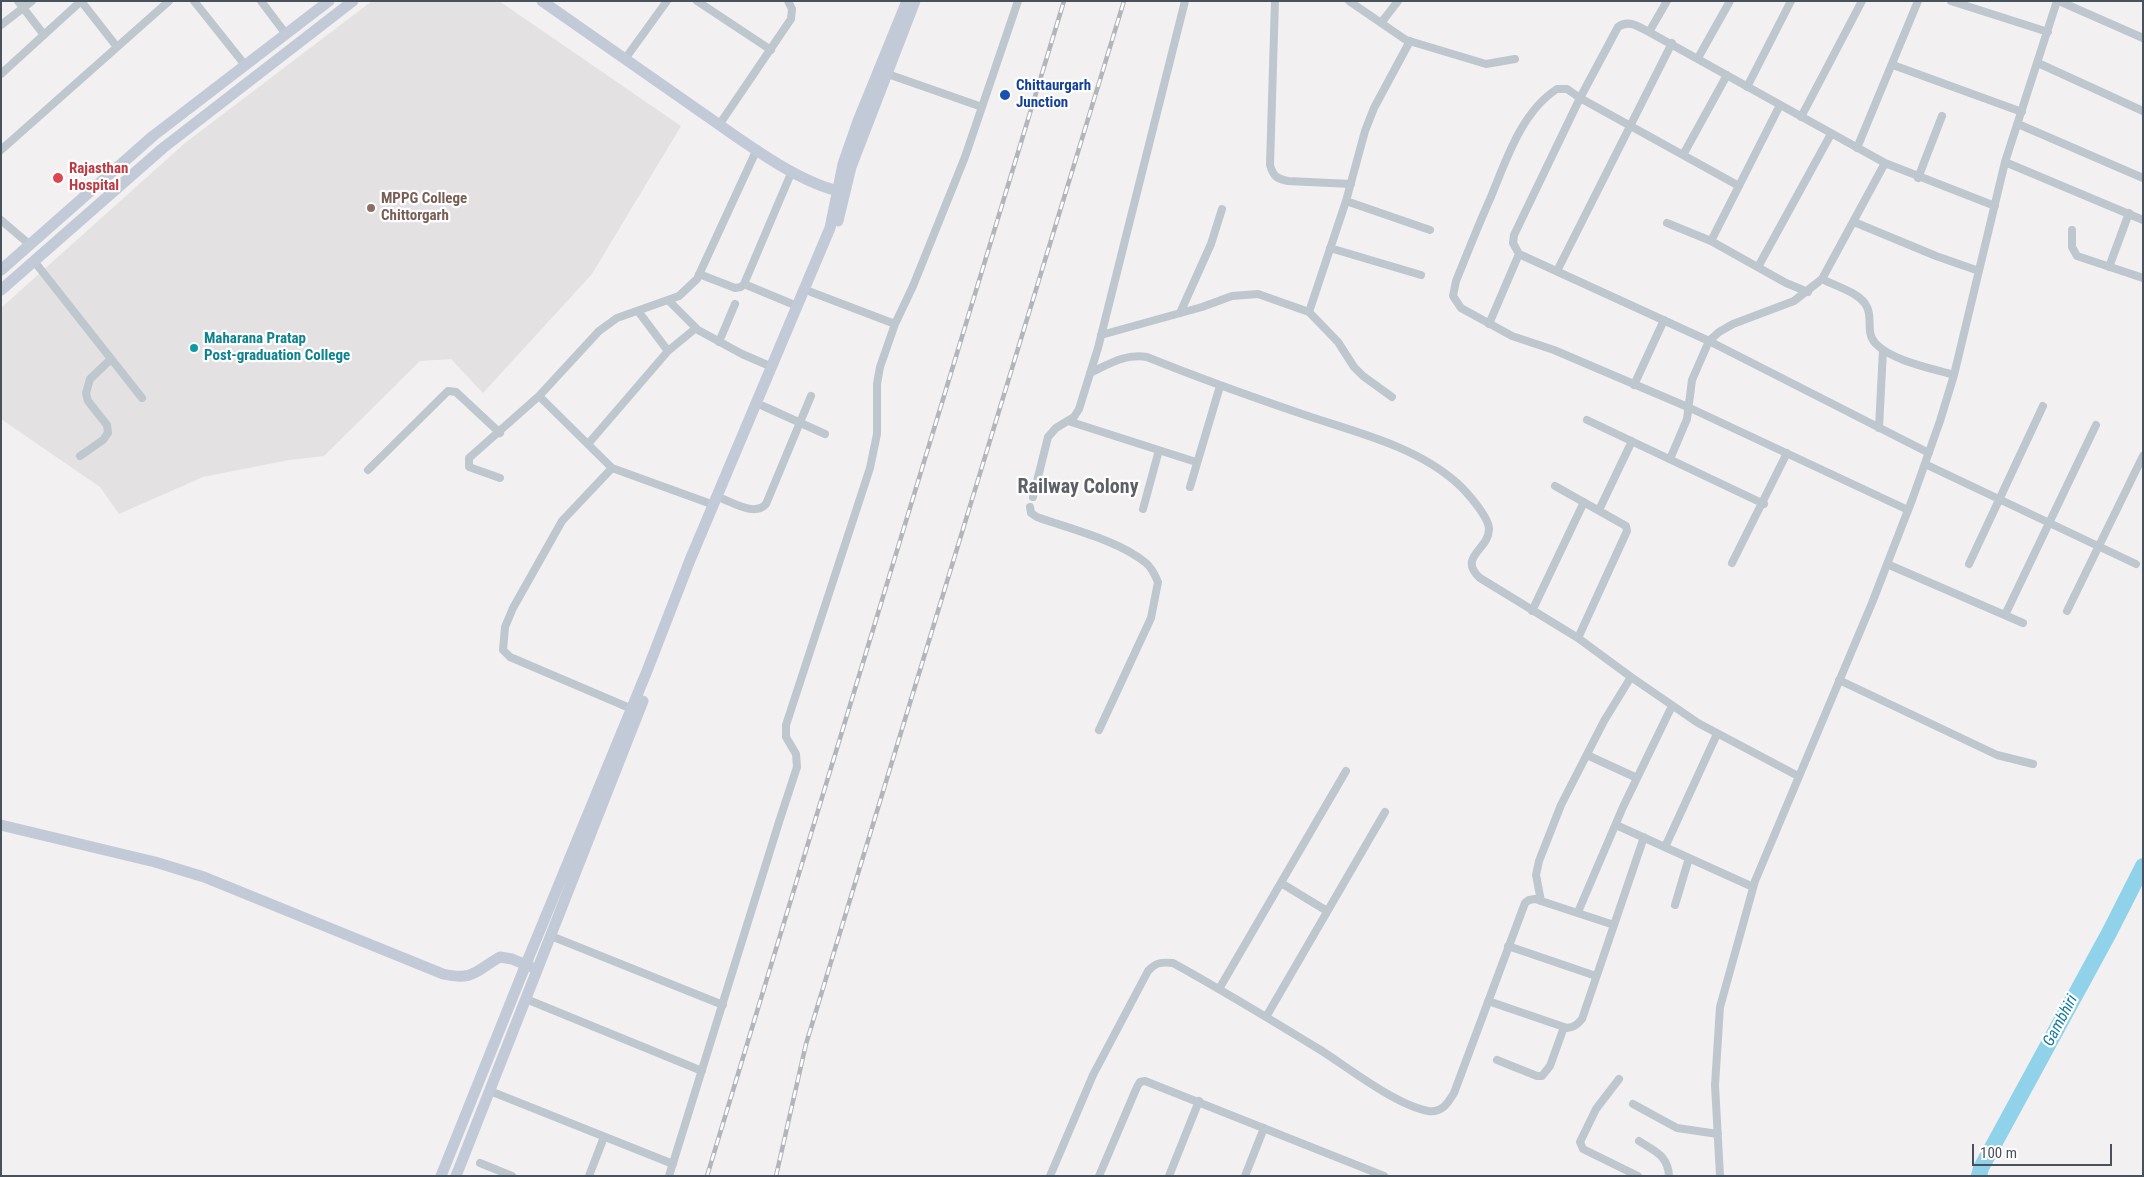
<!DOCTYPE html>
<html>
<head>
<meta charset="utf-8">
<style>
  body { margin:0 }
  #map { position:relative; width:2144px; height:1177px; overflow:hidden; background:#f2f0f0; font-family:"Roboto Condensed",sans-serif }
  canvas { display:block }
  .frame { position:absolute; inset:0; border:2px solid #48525d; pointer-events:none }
  .scale { position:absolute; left:1972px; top:1144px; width:140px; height:22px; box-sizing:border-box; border:2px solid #48525d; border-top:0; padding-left:6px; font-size:15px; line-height:18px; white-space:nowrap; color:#48525d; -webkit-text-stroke:4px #fff; paint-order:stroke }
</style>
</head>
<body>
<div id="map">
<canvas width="2144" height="1177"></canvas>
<div class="frame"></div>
<div class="scale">100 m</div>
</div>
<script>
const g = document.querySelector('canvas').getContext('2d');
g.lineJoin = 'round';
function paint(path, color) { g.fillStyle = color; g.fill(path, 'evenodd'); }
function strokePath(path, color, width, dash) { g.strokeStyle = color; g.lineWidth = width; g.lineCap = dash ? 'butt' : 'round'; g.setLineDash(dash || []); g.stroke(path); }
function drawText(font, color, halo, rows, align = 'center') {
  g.font = font + ' "Roboto Condensed",sans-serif'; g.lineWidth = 4.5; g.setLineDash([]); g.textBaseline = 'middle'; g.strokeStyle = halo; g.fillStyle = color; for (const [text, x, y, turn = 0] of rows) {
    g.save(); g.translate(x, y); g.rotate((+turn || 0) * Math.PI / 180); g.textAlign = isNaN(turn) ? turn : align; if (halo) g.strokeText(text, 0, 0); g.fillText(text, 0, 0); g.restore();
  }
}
const education = new Path2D(`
  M372,1H499L681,126L592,274L483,393L451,359L420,361L324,456L289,460L203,477L119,514L100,487L1,419V308L185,143Z`);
const river = new Path2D(`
  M1979,1176L1981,1168L2109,933L2143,866`);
const street = new Path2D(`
  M18,1L44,35
  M81,1L117,47
  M194,1L245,65
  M261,1L286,34
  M697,1L771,50
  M1275,1L1270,165C1273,176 1277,179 1288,181L1351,184
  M1349,1L1406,40L1486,64L1515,59
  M1667,1L1649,32L1885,163L1822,279C1835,286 1861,293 1867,307C1873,319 1865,333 1876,344C1893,361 1931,368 1954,375
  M1951,1L2048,32
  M2059,1L2143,38
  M1381,23L1398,1
  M1,25L32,1
  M1649,32C1639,27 1629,19 1618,27L1580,98L1567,89H1557C1521,112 1506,161 1490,199C1478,226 1467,254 1456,281L1453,296L1461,308L1512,336L1554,350L1690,408L1908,510
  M1698,58L1730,1
  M625,59L667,1
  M2038,63L2143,111
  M1893,65L2022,112
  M882,72L982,107
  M1,74L81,1
  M1747,87L1791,1
  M1801,117L1862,1
  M2018,124L2143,178
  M719,125L791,19L792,9L788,1
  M1857,148L1918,1
  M1,150L169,1
  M1683,155L1727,75
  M2005,162L2143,220
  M1885,163L1995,206
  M1918,178L1942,116
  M1739,186L1580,98L1514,235L1513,243L1519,254L1709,341L1929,453
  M1346,201L1430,230
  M1,220L29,244
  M1854,222L1936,256L1979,271
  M1667,223L1711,241L1786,283L1808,292
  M2072,230V247L2077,256L2143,278
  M1711,241L1780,105
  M1330,248L1421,275
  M34,261L142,398
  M1758,267L1831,134
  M2109,267L2129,213
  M1557,271L1672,43
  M699,274L735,288L741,287L744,284L797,306
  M744,284L792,171
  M811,292L895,324
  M669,301L698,330L742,354L772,367
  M1309,312L1346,201L1365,131L1374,108L1410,41
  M1180,313L1211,244L1222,209
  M1489,324L1519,254
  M1101,335L1202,307L1232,296L1258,294L1309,312L1338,342L1354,367L1363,376L1392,397
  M719,342L735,304
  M668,351L696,328
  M1090,373C1109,364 1126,353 1147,357C1199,378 1252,397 1305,415C1355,432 1416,446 1457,483C1466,491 1489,517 1489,529C1489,550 1457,557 1480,578L1578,638L1631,677L1698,723L1798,776
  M1634,385L1664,320
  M763,406L825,434
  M1587,420L1764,504
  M1068,421L1196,462
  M1879,428L1883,350
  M588,444L668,351L638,311
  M80,456L103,440L108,433L107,425L88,401L86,393L90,379L111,359
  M1670,459L1687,419L1692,380L1709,341L1719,332L1733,324L1794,301L1822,279
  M1925,464L2136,564
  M612,468L562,521L513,608L505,627L503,650L510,657L632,709
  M368,470L448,391L456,392L500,433
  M500,478L469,467V458L539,396
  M1555,486L1626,526L1627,531L1578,638
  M1190,487L1220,386
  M1033,497L1048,437L1056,428L1074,417L1079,409L1098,348L1185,1
  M723,499C736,504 755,516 766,504L811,396
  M714,505L612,468L539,396L599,331L617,318L679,296L697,279L757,149
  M1030,507L1031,513L1037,517C1070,529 1118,540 1146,563C1152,568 1155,575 1158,582L1151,618L1099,730
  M1143,509L1159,450
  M1599,510L1632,441
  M1732,563L1787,453
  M1887,564L2023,623
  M1969,564L2043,406
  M1532,611L1584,502
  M2067,611L2143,456
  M2005,615L2096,425
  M1839,680L1997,755L2033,764
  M1587,755L1637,778
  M1616,825L1753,887
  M1665,847L1717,734
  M1281,883L1327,911
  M1541,901L1536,875L1539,861L1561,805L1604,721L1631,677
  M1675,905L1689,858
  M1578,912L1623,807L1672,706
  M551,936L723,1005
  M1508,946L1596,976
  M1219,989L1346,771
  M526,999L702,1071
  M1488,1001L1567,1028C1574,1027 1577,1025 1582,1019L1644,837
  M1266,1017L1385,812
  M1497,1060L1537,1076H1542L1550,1066L1564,1027
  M1619,1079L1596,1109L1580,1142L1583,1149L1638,1176
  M490,1091L673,1164
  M1633,1104L1677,1128L1718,1134
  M1639,1141C1654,1151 1668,1155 1669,1176
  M480,1163L512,1176
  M589,1176L604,1137
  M669,1176L779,822L797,767L796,754L786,737V725L870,468L877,434V384L880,367L895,324L913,286L965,157L1018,1
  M1050,1176L1093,1075L1148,971C1156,962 1162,962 1173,963C1224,991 1273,1021 1322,1051C1350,1069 1396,1105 1428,1111C1442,1113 1448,1103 1454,1093L1525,903L1529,900L1535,899L1614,925
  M1099,1176L1137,1087L1140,1082L1145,1081L1384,1176
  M1169,1176L1199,1101
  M1245,1176L1264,1128
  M1720,1176L1715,1085L1720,1007L1755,881L1872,603L1912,500L1940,421L1954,375L2005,162L2057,1`);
const secondary = new Path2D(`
  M542,1C595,38 648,75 701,112C740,139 797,183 843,192
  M838,221L851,167L915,1
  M1,270L153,136L329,1
  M1,290L163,148L353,1
  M1,825L155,862L204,877L443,974C474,981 475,971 500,957L512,959L531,967
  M441,1176L526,964L647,671L690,560L830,228L843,164L858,121L907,1
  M456,1176L643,701`);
const rail = new Path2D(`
  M707,1176L1064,1
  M776,1176L806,1044L1124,1`);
const markers = [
  [1005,95,6,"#1a4fb4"],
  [58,178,6,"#e0444e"],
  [371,208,5,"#8d6e63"],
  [194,348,5,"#0f9aa8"]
];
const transitNames = [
  ["Chittaurgarh",1016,86],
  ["Junction",1016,103]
];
const healthNames = [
  ["Rajasthan",69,169],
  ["Hospital",69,186]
];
const educationNames = [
  ["MPPG College",381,199],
  ["Chittorgarh",381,216]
];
const cultureNames = [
  ["Maharana Pratap",204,339],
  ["Post-graduation College",204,356]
];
const waterNames = [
  ["Gambhiri",2061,1021,-62]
];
const districtNames = [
  ["Railway Colony",1078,488]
];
paint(education, '#e3e1e2');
strokePath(river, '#8fd2ea', 16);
strokePath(street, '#bec6ce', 8);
strokePath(secondary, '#c1cad6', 11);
strokePath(rail, '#b2b5ba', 4.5);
strokePath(rail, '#fff', 2.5, [8]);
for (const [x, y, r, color] of markers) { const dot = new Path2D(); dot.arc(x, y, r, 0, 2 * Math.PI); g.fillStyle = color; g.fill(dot); strokePath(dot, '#fff', 2); }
drawText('bold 15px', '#164399', '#fff', transitNames, 'left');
drawText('bold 15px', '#be3a42', '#fff', healthNames, 'left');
drawText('bold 15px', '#785e54', '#fff', educationNames, 'left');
drawText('bold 15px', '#0d838f', '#fff', cultureNames, 'left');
drawText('italic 16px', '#117aa0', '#fff', waterNames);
drawText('bold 20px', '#5d6065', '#fff', districtNames);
</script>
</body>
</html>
